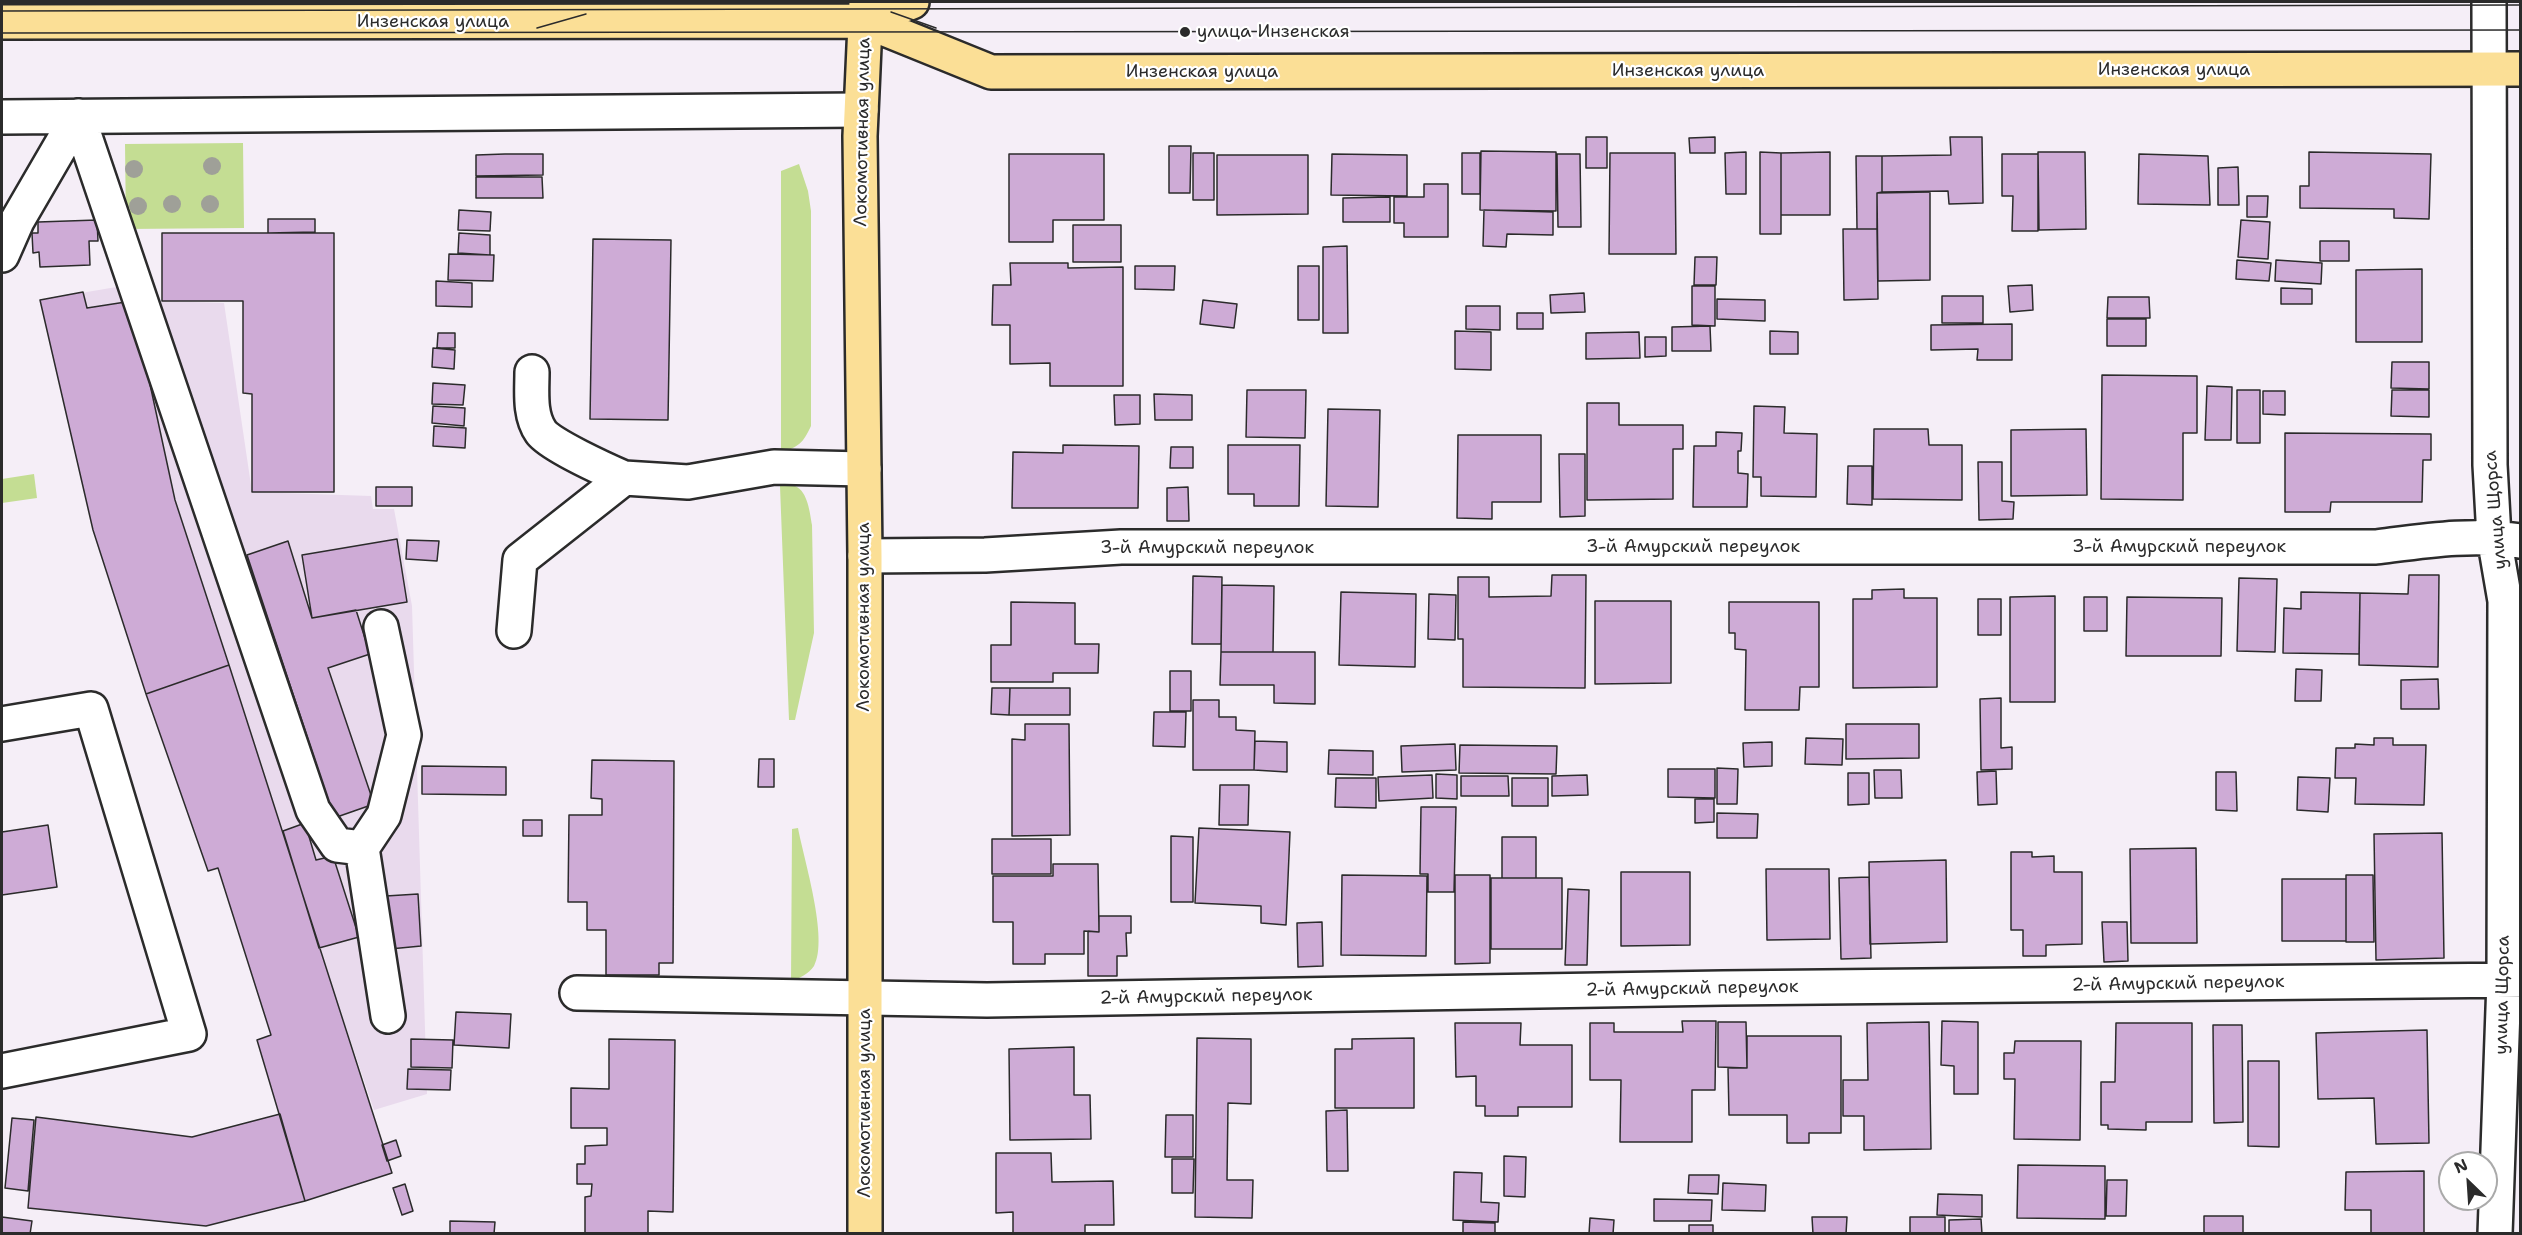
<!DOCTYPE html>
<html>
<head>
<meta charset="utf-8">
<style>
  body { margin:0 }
  #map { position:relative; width:2522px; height:1235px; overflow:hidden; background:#f5eef7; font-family:"Shantell Sans",sans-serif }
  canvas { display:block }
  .frame { position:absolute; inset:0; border:3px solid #2b2b2b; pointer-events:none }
  .north { position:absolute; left:2438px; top:1151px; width:60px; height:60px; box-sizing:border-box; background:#fff; border:2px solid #aaa; border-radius:50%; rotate:335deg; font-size:16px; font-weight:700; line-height:24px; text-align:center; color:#2b2b2b }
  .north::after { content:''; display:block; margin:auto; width:21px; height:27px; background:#2b2b2b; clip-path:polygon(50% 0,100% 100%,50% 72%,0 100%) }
</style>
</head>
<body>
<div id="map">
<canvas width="2522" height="1235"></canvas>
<div class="frame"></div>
<div class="north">N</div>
</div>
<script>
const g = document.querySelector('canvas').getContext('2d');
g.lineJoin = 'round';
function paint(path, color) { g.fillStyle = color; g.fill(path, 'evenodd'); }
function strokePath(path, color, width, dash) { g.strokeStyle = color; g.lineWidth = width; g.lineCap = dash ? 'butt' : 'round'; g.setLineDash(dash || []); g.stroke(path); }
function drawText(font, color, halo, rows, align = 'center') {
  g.font = font + ' "Shantell Sans",sans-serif'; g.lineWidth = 4.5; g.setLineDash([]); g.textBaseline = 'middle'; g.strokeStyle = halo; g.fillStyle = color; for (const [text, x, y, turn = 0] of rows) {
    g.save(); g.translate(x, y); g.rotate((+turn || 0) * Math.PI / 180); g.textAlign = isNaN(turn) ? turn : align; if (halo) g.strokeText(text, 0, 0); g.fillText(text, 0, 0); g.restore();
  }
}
const built = new Path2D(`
  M134,284L162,301L224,303L252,492L371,496L373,509H394L412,606L427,1094L374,1110L319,948L229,666L146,694L93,530L40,300Z`);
const green = new Path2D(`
  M243,143L244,228L126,229L125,144Z
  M799,164L808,191L811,211V426C803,443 799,447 781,452V171Z
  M34,474L37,498L2,503V479Z
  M780,486C784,486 791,485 795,486C808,491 810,514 812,525L814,633L795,720H789Z
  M798,828C804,860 829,939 814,966C809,974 799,978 791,982L792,829Z`);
const building = new Path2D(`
  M1586,137H1607V168H1586Z
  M1715,137V153H1690L1689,138Z
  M1950,137H1982L1983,203L1949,204L1948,191L1882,192V156L1951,155Z
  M1169,146H1191L1190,193H1169Z
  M1481,151L1556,152V211L1480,210Z
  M1746,152V194H1726L1725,153Z
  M1760,152L1781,153V234H1760Z
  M1830,152V215H1781V153Z
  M2038,152H2085L2086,229L2039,230Z
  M2309,152L2431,154L2429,219L2394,218V209L2300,208V186H2309Z
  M1193,153H1214V200H1193Z
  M1462,153H1480V194H1462Z
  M1610,153H1675L1676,254H1609Z
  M505,154H543V175L476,176V155Z
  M1009,154H1104V220H1053V242H1009Z
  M1332,154L1407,155V196L1331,195Z
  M1557,154H1580L1581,227H1558Z
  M2002,154H2038V231H2012L2013,196H2002Z
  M2139,154L2208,156L2210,205L2138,204Z
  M1217,155H1308V214L1217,215Z
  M1856,156H1882V192L1877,193V229H1857Z
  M2238,167L2239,205H2218V168Z
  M476,177H542L543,198H476Z
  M1424,184H1448V237H1404V223H1394V197H1424Z
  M1930,192V280L1878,281L1877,193Z
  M2247,196H2268L2267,217H2247Z
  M1390,197V222H1343V198Z
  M459,210L491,212L490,231L458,230Z
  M1484,210L1553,212V235L1507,234L1506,247L1483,246Z
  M268,219H315V232L268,233Z
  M97,220L98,241H89L90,265L40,267L39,252L33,253L32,233H38V222Z
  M2241,220L2270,222L2268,259L2238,257Z
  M1073,225H1121V262H1073Z
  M1843,229H1877L1878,299L1844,300Z
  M162,233H334V492H252V394L243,393V301H162Z
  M459,233L490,235V255L458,253Z
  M593,239L671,240L668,420L590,419Z
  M2320,241H2349V261H2320Z
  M1347,246L1348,333H1323V247Z
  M449,254L494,255L493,281L448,280Z
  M1695,257H1717L1716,285H1694Z
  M2237,260L2271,263L2269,281L2236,279Z
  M2276,260L2322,263L2321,284L2275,281Z
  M1010,263H1068V268L1123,267V386H1050V363L1010,364V325H992L993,285H1011Z
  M1135,266H1175L1174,290L1135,289Z
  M1298,266H1319V320H1298Z
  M2422,269V342H2356V270Z
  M436,281L472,283V307L436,306Z
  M2032,285L2033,310L2010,312L2008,286Z
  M1692,286H1715V326L1692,325Z
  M2281,288L2312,289V304H2281Z
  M83,292L87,308L132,301L175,500L229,665L146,694L93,530L40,300Z
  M1584,293L1585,312L1551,313L1550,295Z
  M1942,296H1983V323H1942Z
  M2108,297H2149L2150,318H2107Z
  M1717,299L1765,300V321L1717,319Z
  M1203,300L1237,304L1234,328L1200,324Z
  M1466,306H1500V330L1466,329Z
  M1517,313H1543V329H1517Z
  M2107,319H2146V346H2107Z
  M2012,324V360H1977L1978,349L1931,350V325Z
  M1710,326L1711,351H1672V327Z
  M1455,331L1491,332V370L1455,369Z
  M1770,331L1798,332V354H1770Z
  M1639,332L1640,358L1586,359V333Z
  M438,333H455V348H437Z
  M1645,337H1666V356L1645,357Z
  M433,348L455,350L454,369L432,367Z
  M2392,362H2429V389L2391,388Z
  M2102,375L2197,376V433H2183V500L2101,499Z
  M433,383L465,385L463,405L432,404Z
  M2207,386L2232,387L2231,440H2205Z
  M1247,390H1306L1305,438L1246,437Z
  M2237,390H2260V443H2237Z
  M2392,390H2429V417L2391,416Z
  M2263,391H2285V415L2263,414Z
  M1154,394L1192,395V420H1155Z
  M1114,395H1140V424L1115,425Z
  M1587,403H1619V425H1683V449H1673V499L1587,500Z
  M433,406L465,408L464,426L432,423Z
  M1754,406L1785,407L1784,433L1817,434L1816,497L1761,496V477H1753Z
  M1328,409L1380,410L1378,507L1326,506Z
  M434,426L466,428L465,448L433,446Z
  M1874,429H1928L1929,445H1962V500L1873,499Z
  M2086,429L2087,495L2011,496V430Z
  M1716,432L1742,433L1741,451H1738V473L1748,474L1747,507H1693L1694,446H1716Z
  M2285,433L2431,434V460H2423L2422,502H2331L2330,512H2285Z
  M1458,435H1541V502H1492V519L1457,518Z
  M1063,445L1139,446L1138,508H1012L1013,452L1063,453Z
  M1228,445H1300L1299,506H1254V494H1228Z
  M1171,447H1193V468H1170Z
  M1559,454H1585V516L1560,517Z
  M1978,462H2002V501L2014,502L2013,519L1979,520Z
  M1848,466H1872V505L1847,504Z
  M376,487H412V506H376Z
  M1188,487L1189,521H1167V488Z
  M397,539L407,602L312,618L302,555Z
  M407,540L439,541L437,561L406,559Z
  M288,541L312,618L356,610L370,654L328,668L374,804L334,818L247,555Z
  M1552,575H1586L1585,688L1463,687V639H1458V577H1489V597L1551,596Z
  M2409,575H2439L2438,667L2359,665L2360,593L2408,594Z
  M1193,576L1222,577L1221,644H1192Z
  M2239,578L2277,579L2275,652L2237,651Z
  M1222,585L1274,586L1273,652H1221Z
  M1904,589V598H1937V687L1853,688V599H1872V590Z
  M1341,592L1416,594L1415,667L1339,665Z
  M2301,592L2360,593L2359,654L2283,653L2284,608L2301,609Z
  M1429,594L1456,595L1455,640L1428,639Z
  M2055,596V702H2010V597Z
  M2084,597H2107V631H2084Z
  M2127,597L2222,598L2221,656H2126Z
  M1978,599H2001V635H1978Z
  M1595,601H1671V683L1595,684Z
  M1011,602L1075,603V644H1099L1098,673H1053V682H991V645H1011Z
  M1729,602H1819V687H1800L1799,710H1745L1746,650L1735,649V633H1729Z
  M1221,652H1315V704L1274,703V685H1220Z
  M229,665L392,1173L305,1201L257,1040L271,1035L218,868L208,871L146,694Z
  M2296,669L2322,670L2321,701H2295Z
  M1170,671H1191V711H1170Z
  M2438,679L2439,709H2401V680Z
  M992,688H1010L1009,715L991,714Z
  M1010,688H1070V715H1009Z
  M2001,698V748L2012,747V769L1981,770L1980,699Z
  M1193,700H1219V717H1236V730L1255,731L1254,770H1193Z
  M1154,712H1186L1185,747L1153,746Z
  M1025,724H1069L1070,835L1012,836V739L1025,740Z
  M1846,724H1919V758L1846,759Z
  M1806,738L1843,739L1842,765L1805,764Z
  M2374,738H2393V745H2426L2424,805L2355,804L2356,778H2335L2336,748H2355V744L2374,745Z
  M1255,741L1287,742V772L1254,770Z
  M1772,742V766L1744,767L1743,743Z
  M1455,744L1456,770L1402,772L1401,746Z
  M1460,745L1557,746L1556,774L1459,773Z
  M1329,750L1373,751V775L1328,774Z
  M759,759H774V787H758Z
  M592,760L674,761L673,963H659V975H606V930H587V902H568L569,815H602V799L591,798Z
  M422,766L506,767V795L422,794Z
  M1717,768L1738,769L1737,804H1717Z
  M1668,769H1715V798L1668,797Z
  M1874,770H1901L1902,798H1875Z
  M1996,771L1997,804L1978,805L1977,772Z
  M2216,772H2236L2237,811L2216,810Z
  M1848,773H1869V804L1848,805Z
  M1436,774L1457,775V799L1436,798Z
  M1432,775L1433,798L1379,801L1378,777Z
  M1587,775L1588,795L1552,796V776Z
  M1461,776H1508L1509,796H1461Z
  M2298,777L2330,778L2328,812L2297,810Z
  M1336,778H1376V808L1335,807Z
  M1512,778H1548V806H1512Z
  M1220,785H1249L1248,825H1219Z
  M1695,799H1714V822L1695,823Z
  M1421,807H1456L1454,892H1428V874H1420Z
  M1717,813L1758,814L1757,838H1717Z
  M523,820H542V836H523Z
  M305,823L316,860L333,856L359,937L319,948L283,831Z
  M48,825L57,887L2,895V832Z
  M1199,828L1290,832L1286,925L1261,923V906L1195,903Z
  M2442,833L2444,958L2376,960L2374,834Z
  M1171,836L1193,837V902H1171Z
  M1502,837H1536V878H1502Z
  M992,839H1051V874H992Z
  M2196,848L2197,943H2131L2130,849Z
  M2011,852H2032V857L2054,856V872H2082V944L2046,945V956H2023V930H2011Z
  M1946,860L1947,942L1870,944L1869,862Z
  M1053,864H1098L1099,932L1084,931V954H1045V964H1013V922H993V876H1053Z
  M1766,869H1829L1830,939L1767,940Z
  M1621,872H1690V945L1621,946Z
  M1342,875L1427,876L1426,956L1341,955Z
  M1455,875H1490V963L1455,964Z
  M2346,875H2373L2374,942H2346Z
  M1869,877L1871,958L1841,959L1839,878Z
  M1491,878H1562V949H1491Z
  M2282,879H2346V941H2282Z
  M1568,889L1589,890L1587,965H1565Z
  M418,894L421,946L390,949L386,896Z
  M1099,916H1131V933H1126L1127,956H1117V976H1088V931L1099,932Z
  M1322,922L1323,966L1298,967L1297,923Z
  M2102,922H2127L2128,961L2104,962Z
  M456,1012L511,1014L509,1048L454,1045Z
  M1682,1021H1716L1715,1090H1692V1142H1620L1621,1080H1590V1023H1614V1032H1683Z
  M1942,1021L1978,1022V1094H1954V1066L1941,1065Z
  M1718,1022H1746L1747,1068L1718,1067Z
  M1929,1022L1931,1149L1864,1150V1116H1843V1080H1868L1867,1023Z
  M1455,1023H1521L1520,1045H1572V1107H1518V1116H1485V1106H1476V1076L1456,1077Z
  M2116,1023H2192V1122H2146V1130L2108,1129V1125H2101V1082H2115Z
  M2213,1025H2242L2243,1122L2214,1123Z
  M2427,1030L2429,1143L2376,1144L2374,1098L2318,1099L2316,1033Z
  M1747,1036H1841V1133H1809V1143H1787V1115H1729L1728,1068H1747Z
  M1197,1038L1251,1039V1104L1228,1103L1227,1180H1253L1252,1218L1195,1217Z
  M1414,1038V1108H1335V1049H1352V1039Z
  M411,1039L453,1040L452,1068L411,1067Z
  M609,1039L675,1040L673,1212L648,1211V1234H585V1197L591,1196L592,1184H577V1164H585V1146L607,1145V1128H571V1088L609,1089Z
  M2015,1041H2081L2080,1140L2014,1139L2015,1079H2004V1053H2014Z
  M1074,1047V1095H1090L1091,1139L1010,1140L1009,1049Z
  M2248,1061H2279V1147L2248,1146Z
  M408,1069L451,1070L450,1090L407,1089Z
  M1347,1110L1348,1171H1327L1326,1111Z
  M280,1114L305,1201L206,1226L28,1208L36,1117L192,1137Z
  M1166,1115H1193V1157H1165Z
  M12,1118L34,1120L28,1191L5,1188Z
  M396,1140L401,1156L387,1161L382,1145Z
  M996,1153H1051L1052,1182L1113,1181L1114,1225H1085V1234H1013V1212L996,1213Z
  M1504,1156L1526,1157L1525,1197L1504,1196Z
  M1172,1159H1194L1193,1193H1172Z
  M2018,1165L2105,1166V1219L2017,1218Z
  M2424,1171V1234H2371V1210H2345L2346,1172Z
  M1454,1172L1482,1173L1481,1202L1499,1203L1498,1222L1453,1220Z
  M1689,1175H1719L1718,1194L1688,1193Z
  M2107,1180H2127L2126,1216H2106Z
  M1723,1183L1766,1185L1765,1211L1722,1210Z
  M405,1184L413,1211L402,1215L393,1188Z
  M1938,1194L1982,1195V1217L1937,1215Z
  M1654,1199L1712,1200L1711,1221H1654Z
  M2204,1216H2243V1234H2204Z
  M2,1217L32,1221L30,1234H2Z
  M1812,1217H1847L1846,1234H1813Z
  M1910,1217H1945V1234H1910Z
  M1590,1218L1614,1220L1613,1234H1589Z
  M1981,1219L1982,1234H1949V1220Z
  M450,1221L495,1222L494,1234H450Z
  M1463,1222L1495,1223V1234H1463Z
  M1689,1225H1713V1234H1689Z`);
const minor = new Path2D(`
  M2489,2L2490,465L2494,537L2505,601L2504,981L2495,1234
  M78,116L313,810L337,845L362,848L384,815L404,735L381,627
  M2,117L861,110
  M2,255L17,221L78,116
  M532,372C532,391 529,415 541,432C548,444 608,471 624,478
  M865,556L985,555L1121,547H2376C2424,541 2472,533 2520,541
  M514,631L520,560L624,478L688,482L774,467L864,469
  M2,724L91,709L189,1034L2,1071
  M362,848L388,1016
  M577,993L987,1000L1723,988L2520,980`);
const major = new Path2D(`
  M865,21L912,2
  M2,22L865,21L991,72L2520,69
  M865,1234V556L860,136L866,2`);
const tram = new Path2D(`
  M2,11L2520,5
  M891,12L936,28
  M537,28L586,14
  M2,33L2520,30`);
const trees = [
  [212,166],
  [134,169],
  [172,204],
  [210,204],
  [138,206]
];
const markers = [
  [1185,32,6,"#2b2b2b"]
];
const streetNames = [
  ["Инзенская улица",433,22],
  ["Инзенская улица",2174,70],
  ["Инзенская улица",1688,71],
  ["Инзенская улица",1202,72],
  ["Локомотивная улица",863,132,-89],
  ["улица Щорса",2496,510,-95],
  ["3-й Амурский переулок",1693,547],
  ["3-й Амурский переулок",2179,547],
  ["3-й Амурский переулок",1207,548],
  ["Локомотивная улица",864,617,-90],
  ["2-й Амурский переулок",2178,984,-1],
  ["2-й Амурский переулок",1692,989,-1],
  ["улица Щорса",2503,995,-89],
  ["2-й Амурский переулок",1206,997,-1],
  ["Локомотивная улица",865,1103,-90]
];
const poiNames = [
  ["улица Инзенская",1197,32]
];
paint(built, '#e9daed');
paint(green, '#c4dd93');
paint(building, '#ceabd6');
strokePath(building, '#2b2b2b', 1.5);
strokePath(minor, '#2b2b2b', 38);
strokePath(major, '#2b2b2b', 38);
strokePath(minor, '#fff', 33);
strokePath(major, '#fbdf96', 33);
strokePath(tram, '#2b2b2b', 1.5);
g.fillStyle = '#9fa098';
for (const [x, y] of trees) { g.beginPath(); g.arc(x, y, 9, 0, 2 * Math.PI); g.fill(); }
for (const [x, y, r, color] of markers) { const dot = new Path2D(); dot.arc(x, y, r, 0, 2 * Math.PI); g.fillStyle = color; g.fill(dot); strokePath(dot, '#fff', 2); }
drawText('18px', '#2b2b2b', '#fff', streetNames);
drawText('18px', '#2b2b2b', '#fff', poiNames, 'left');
</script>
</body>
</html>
